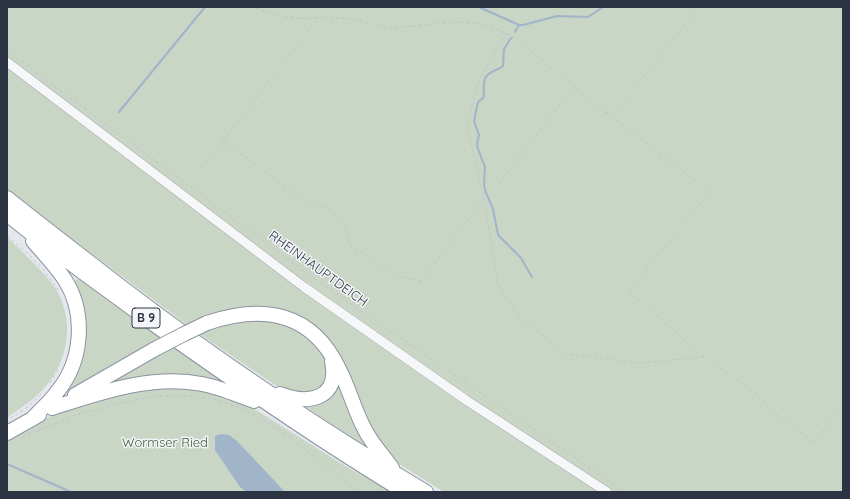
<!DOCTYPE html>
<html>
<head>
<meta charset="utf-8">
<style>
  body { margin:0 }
  #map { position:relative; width:850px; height:499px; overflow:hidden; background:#e4e7eb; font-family:Quicksand,sans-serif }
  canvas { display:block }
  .frame { position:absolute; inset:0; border:8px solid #2c3443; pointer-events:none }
</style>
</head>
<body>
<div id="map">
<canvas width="850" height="499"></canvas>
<div class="frame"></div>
</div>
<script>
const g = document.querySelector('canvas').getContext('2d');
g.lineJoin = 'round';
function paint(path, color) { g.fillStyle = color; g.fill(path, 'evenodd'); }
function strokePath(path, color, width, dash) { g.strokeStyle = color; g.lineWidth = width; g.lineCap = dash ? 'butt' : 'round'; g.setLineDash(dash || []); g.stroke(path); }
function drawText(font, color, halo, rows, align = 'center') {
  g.font = font + ' Quicksand,sans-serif'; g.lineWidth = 3; g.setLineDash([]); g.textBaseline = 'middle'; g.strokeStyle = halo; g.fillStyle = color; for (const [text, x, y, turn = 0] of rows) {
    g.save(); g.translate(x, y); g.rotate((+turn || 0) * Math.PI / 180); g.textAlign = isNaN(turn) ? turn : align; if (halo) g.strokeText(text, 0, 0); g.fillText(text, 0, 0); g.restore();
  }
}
const green = new Path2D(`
  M7,7H843V492H444L388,457L372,436L347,378L288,316L189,326L41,216L7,189Z
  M7,237C23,253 42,269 55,288C75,319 69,360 45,387C34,400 20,408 7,418Z
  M77,279L81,280L227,385L81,387L71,389L68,387L76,369L73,282Z
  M230,320L287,322L325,351L328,382L313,395L281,389L195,331Z
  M337,376L371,450L298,402L306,403Z
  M199,387L248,405L350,469L394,492H7V438L51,416L84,403L138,389Z`);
const water = new Path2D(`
  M221,434L229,435L238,442L285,492H247L240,487L215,450V436Z`);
const stream = new Path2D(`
  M479,7L519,25H523L557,16L588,17L603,7
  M515,32L519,25
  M511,38L504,49L503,66C500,69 496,69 492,72C481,77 484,88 484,97L478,102L474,121L479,135L477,143L478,149L485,167L484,185L486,193L493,209L498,235L521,258L532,277
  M119,112L205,7
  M7,464L71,492`);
const path = new Path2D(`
  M318,18H345L391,28L458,22L474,23L492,27L513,37L607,113L613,112L618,109L699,7
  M24,28L45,7
  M506,33L479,80L467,125L484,199L498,284L519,317L566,354L638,363L704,357
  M7,51L312,277L625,492
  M607,113L710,192L629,291L704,357L757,394L768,408L814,442L843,406
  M223,141L318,18C290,19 278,16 252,7
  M198,171L223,141L307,203L330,209L345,228L350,246L401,277L421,281L483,199
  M496,188L573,87
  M7,236C27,252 46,270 59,292
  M50,383L58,370
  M10,418L28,407L42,393
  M22,437L79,414L142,398L176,395L209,398L244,409L286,434L359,492`);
const minor = new Path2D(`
  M7,62L304,287L466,400L607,492`);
const highway = new Path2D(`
  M7,198C46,229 85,259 124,289C220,362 322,430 426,492
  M7,214C52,251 101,285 148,320C232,380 317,439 405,492
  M207,323C263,304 312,312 339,369C349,388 354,409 364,428C371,443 383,455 392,468
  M280,394C309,405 340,399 332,361
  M75,395L155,349
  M52,408C100,393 151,374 202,384C219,387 237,395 254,401
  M32,419C40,410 50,402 57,392C83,361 86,313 65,280C56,266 44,254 33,241
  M7,433L39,415`);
const highwayBridge = new Path2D(`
  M155,349L184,334L207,323`);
const shields = [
  [146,318,28]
];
const shieldNames = [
  ["B 9",146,318]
];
const streetNames = [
  ["RHEINHAUPTDEICH",318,269,36]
];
const parkNames = [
  ["Wormser Ried",165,443]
];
paint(green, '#c9d5c5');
paint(water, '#a0b4ca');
strokePath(stream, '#a0b4ca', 2);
strokePath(minor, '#a9aeb5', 10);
strokePath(highway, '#8b94a1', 16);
strokePath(path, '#c1c4ca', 1, [3, 3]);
strokePath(minor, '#f6f7f9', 9);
strokePath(highway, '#fff', 14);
strokePath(highwayBridge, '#8b94a1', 16, []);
strokePath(highwayBridge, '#fff', 14);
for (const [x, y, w] of shields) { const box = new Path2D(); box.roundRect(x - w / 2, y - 10, w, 20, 3); g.fillStyle = '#f4f5f8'; g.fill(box); strokePath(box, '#2c3443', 1); }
drawText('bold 12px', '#2c3443', null, shieldNames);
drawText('13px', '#2c3443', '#f4f5f8', streetNames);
drawText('13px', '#405e39', '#f4f5f8', parkNames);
</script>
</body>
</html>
